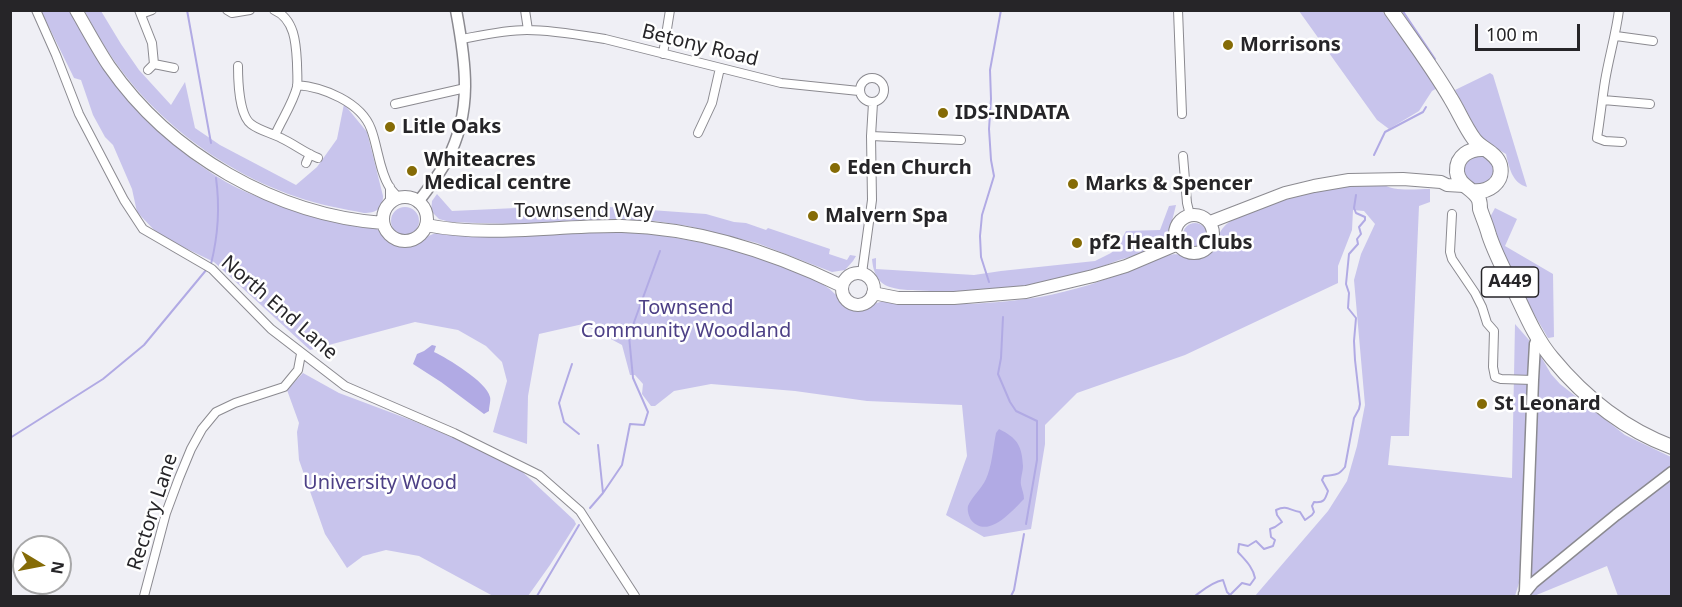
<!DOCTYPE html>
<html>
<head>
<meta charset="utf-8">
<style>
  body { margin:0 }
  #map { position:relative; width:1682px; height:607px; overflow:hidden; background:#efeff5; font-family:"Noto Sans",sans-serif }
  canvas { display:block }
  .frame { position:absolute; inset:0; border:12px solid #262528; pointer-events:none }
  .north { position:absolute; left:12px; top:535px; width:60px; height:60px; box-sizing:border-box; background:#fff; border:2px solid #a8a8a9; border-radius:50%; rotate:100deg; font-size:16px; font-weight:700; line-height:24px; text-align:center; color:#262528 }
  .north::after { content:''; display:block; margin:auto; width:21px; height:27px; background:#856b06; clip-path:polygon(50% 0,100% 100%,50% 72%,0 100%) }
  .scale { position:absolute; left:1475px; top:24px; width:105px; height:27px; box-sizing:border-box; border:3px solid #262528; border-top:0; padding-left:8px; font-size:18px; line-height:21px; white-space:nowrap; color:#262528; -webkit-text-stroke:4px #fff; paint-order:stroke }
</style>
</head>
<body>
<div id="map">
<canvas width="1682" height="607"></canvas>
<div class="frame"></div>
<div class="north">N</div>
<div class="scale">100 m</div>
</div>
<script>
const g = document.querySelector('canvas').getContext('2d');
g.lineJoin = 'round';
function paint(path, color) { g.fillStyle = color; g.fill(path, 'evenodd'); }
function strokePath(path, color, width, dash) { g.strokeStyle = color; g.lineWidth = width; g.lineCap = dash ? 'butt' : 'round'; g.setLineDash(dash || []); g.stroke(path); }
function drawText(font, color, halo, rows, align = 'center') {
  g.font = font + ' "Noto Sans",sans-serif'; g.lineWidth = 5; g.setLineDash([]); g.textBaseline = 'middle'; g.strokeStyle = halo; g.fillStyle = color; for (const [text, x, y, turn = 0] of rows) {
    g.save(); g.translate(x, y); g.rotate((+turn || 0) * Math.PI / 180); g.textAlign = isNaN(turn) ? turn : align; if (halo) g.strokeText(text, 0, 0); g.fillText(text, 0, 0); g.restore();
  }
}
const green = new Path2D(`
  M41,11H71C100,77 163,145 226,182C265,205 314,211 358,223C365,225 372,227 379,230C390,236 397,247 411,245C420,243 426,235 437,233C456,231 476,236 496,236C554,237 613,227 671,237C719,245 767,257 811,278C820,282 828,287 835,294C841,299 844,306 852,308C863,311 875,301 887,301C904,301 921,304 938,304C972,305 1007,302 1040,297C1073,291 1107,280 1138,267C1147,264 1156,258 1165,256C1179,251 1190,258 1201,255C1216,250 1216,232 1228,223C1240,214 1255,210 1268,205C1305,192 1344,185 1383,184C1393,192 1416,189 1430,189V202L1419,206L1409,436H1391L1388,465L1512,478L1515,324L1536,348L1551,374L1560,384L1625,435L1671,457V596H1618L1607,566L1534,596H1522L1519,583L1515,596H1255L1328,511L1347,481L1357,446L1365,405L1354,280L1361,254L1375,224L1364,211L1353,210L1352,230L1338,266V283L1185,355L1077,393L1045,425V444L1031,529L984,537L946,515L967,456L962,405L867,401L795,391L711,384L674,391L655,406H651L642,394L643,384L635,375H630L622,345L583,324L539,334L528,396L527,444L493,432L507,381L502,362L486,346L458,330L415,322L310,350L214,262L181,246L156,232L137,212L132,189L113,145L105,137L93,115L81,80L74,78Z
  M85,11H101L121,44L139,70L171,105L185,82L195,128L220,145L296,185L317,167L337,139L344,104L367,132L383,196C383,209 376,213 364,213C345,209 325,206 306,200C211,170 128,101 85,11Z
  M1299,11H1382L1439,87L1432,91L1419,111L1389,129L1377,120Z
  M1490,73L1493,75L1527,187C1512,183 1509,167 1506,154L1482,140L1455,90Z
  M1481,155L1489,158L1495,164L1494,181L1479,188L1465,179C1462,166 1467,158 1481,155Z
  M437,194L452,211L581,205L706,214L734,222L746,223L766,230L768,228L830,249L829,254L847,260L850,255L856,256L853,261L845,270L832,272L757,243L688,226L655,221L608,220L515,224L477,223L450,222L439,219L431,211L432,201Z
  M1176,205C1173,217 1170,233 1161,243C1152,251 1130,257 1119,260C1106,265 1093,270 1080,274C1032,288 981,292 931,291C918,290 902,291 890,287C877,283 873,271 872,259L876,258V269L974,275L1001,271L1095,261L1111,253L1118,246L1126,231L1160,230L1169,206Z
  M391 221a14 14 0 1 1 28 0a14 14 0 1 1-28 0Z
  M1495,208L1517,219L1505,246L1553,274L1554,337L1548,338L1520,290L1499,250L1489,219Z
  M1183 235a12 12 0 1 1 24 0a12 12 0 1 1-24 0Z
  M303,373L339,393L411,420L488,452L515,465L574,520L576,524L550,565L528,596H493L419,556L386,550L363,556L347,568L325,534L299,460L297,432L299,423L287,390Z`);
const water = new Path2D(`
  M432,345L436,346L434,352C447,358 487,382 490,397C491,400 489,407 489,411L484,414L441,382L413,364L417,354L424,351Z
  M999,429C1017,438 1022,445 1023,466C1023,472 1020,479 1021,485C1022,490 1024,494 1024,499C1012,511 988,540 971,520C969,516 967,511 968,506C971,498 982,488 986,479C992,466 993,448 996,433Z`);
const stream = new Path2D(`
  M187,10L211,143
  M1402,10L1435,59
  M1374,155L1385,132L1423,112L1426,107
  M211,264C218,236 220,207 216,178
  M989,282L981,257L980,236L982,215L994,176L991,160L989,129L991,99L990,70L1001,10
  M1003,317L1001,358L998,374L1010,402L1016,411L1037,421V460L1026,524
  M572,364L559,403L564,422L579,434
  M10,438L103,379L144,345L207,269
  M598,445L603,493
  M590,508L603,493L622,465L630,424L644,425L648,412L633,378L629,336L660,251
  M537,596L579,525
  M1011,596L1014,590L1024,534
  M1195,596C1203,590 1212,582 1223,580L1227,592L1230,595L1242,583L1250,585L1255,578C1253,567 1245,560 1238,552L1239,544L1248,546L1256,541L1264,549L1273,546L1275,540L1271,537L1270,529L1275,527L1282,522L1277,515L1276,510C1287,505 1289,510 1300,512L1305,520L1312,515L1314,512L1312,506L1314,502C1324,503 1325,500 1328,491L1322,480L1324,476C1335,474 1337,477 1345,467L1354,418L1359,409L1360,404L1355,360L1354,341L1356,318L1348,308L1349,293L1346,284L1349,254L1358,244L1357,239L1361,234L1359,227L1365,220V217L1356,213L1354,208L1356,195`);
const minor = new Path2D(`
  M36,10L56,55L79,114L124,200L143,229L212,269L271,329L345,386L454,433L539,475L580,511L635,596
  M139,10L152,43L154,64L148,70
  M227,10L232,13L250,10
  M274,10C295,19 296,44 297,63C297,71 298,80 297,87C293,103 282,119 275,135
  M525,10L528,30
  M1178,10L1182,114
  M1619,10C1616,34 1609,57 1605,81C1602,100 1600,119 1597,138L1605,141L1622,142
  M141,14L152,10
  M1616,36L1653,41
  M462,39C483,35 505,30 527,30C552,30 580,35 605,39L781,83L859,91
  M663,54L670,10
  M154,64L174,68
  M238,66C238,80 239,115 251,124C260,131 272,133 281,138C294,144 305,153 318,158
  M860 90a12 12 0 1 1 24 0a12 12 0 1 1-24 0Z
  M297,85C323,87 361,102 371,129C378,147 379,171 390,188C392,191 396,195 399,198
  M1603,100L1650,104
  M395,104L461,89L465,92
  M698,133L712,103L720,68
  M871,136L961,140
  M1183,156L1187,203L1190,215
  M306,163L310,154
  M390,204V187
  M1452,214L1450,252L1452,259L1475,293L1482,307L1487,323L1494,331L1493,367L1495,377L1501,379L1533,380
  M862,273L872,200L871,136L873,103
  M144,596L166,513L179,478L191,449L202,429L216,412L235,403L284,387L298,370L301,354`);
const tertiary = new Path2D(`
  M418,202C428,189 439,175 447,160C473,111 466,63 456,10
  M1525,591L1533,380L1535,344L1538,337
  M1524,594L1533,583L1616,515L1672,472`);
const secondary = new Path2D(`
  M76,10C87,29 97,48 109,66C170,154 276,215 383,223
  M383 219a22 22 0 1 1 44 0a22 22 0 1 1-44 0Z
  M1175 234a19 19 0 1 1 38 0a19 19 0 1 1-38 0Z
  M1210,222L1285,193L1314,186L1349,180L1403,179L1441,182L1447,185L1464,186
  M426,225C491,238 556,225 622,226C699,228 774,253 842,286
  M842 289a16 16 0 1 1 32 0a16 16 0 1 1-32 0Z
  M873,293L898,298H954L1026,292L1093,276L1126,266L1178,244`);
const trunk = new Path2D(`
  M1391,10C1412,40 1433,68 1451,99C1459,112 1465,127 1474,139C1481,149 1496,152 1500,165C1504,183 1488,193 1472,191
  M1484,149C1470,148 1456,156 1457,172C1459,187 1474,188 1479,200C1480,203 1480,206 1480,209C1483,218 1487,227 1489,235C1496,256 1506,274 1516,294C1526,315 1536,339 1552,358C1584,397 1624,429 1672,447`);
const markers = [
  [1228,45,6,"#856b06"],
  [943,113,6,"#856b06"],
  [390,127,6,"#856b06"],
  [835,168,6,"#856b06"],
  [412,171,6,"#856b06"],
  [1073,184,6,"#856b06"],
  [813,216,6,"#856b06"],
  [1077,243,6,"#856b06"],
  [1482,404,6,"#856b06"]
];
const shields = [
  [1510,282,57]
];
const shieldNames = [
  ["A449",1510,282]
];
const poiNames = [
  ["Morrisons",1240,45],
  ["IDS-INDATA",955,113],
  ["Litle Oaks",402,127],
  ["Whiteacres",424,160],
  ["Medical centre",424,183],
  ["Eden Church",847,168],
  ["Marks & Spencer",1085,184],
  ["Malvern Spa",825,216],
  ["pf2 Health Clubs",1089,243],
  ["St Leonard",1494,404]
];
const streetNames = [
  ["Betony Road",700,46,14],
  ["Townsend Way",584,211],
  ["North End Lane",279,308,41],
  ["Rectory Lane",153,512,-72]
];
const parkNames = [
  ["Townsend",686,308],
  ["Community Woodland",686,331],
  ["University Wood",380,483]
];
paint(green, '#c8c4ec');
paint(water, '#b1aae4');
strokePath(stream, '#b1aae4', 2);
strokePath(minor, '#8b8a90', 10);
strokePath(tertiary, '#8b8a90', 13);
strokePath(secondary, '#8b8a90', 14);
strokePath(trunk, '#8b8a90', 16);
strokePath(minor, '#fff', 8);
strokePath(tertiary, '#fff', 10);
strokePath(secondary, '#fff', 12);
strokePath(trunk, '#fff', 14);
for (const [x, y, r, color] of markers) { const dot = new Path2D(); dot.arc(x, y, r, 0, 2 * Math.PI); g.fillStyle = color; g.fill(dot); strokePath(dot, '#fff', 2); }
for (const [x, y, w] of shields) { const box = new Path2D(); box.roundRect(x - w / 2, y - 15, w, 30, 4.5); g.fillStyle = '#fff'; g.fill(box); strokePath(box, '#262528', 1.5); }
drawText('bold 18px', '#262528', null, shieldNames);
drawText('bold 20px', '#262528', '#fff', poiNames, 'left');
drawText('20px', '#262528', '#fff', streetNames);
drawText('20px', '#4d4086', '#fff', parkNames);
</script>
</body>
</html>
